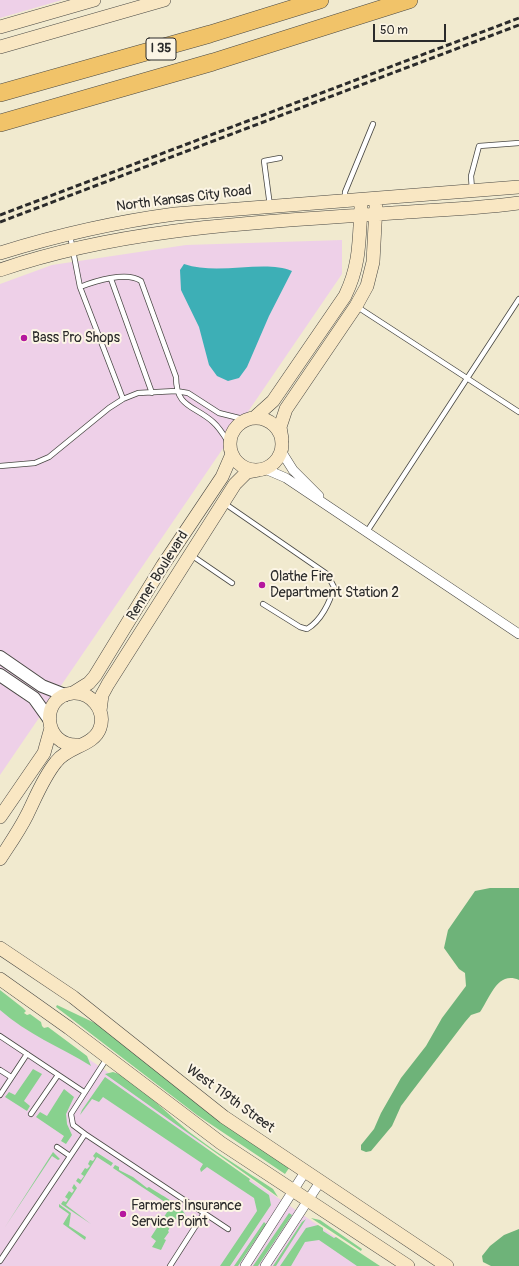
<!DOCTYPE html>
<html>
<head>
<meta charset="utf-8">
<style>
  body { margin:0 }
  #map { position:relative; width:519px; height:1266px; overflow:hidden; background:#f1eacf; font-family:Pangolin,sans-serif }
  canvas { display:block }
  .scale { position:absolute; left:373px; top:24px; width:73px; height:18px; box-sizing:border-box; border:2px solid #2b2b2b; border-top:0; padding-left:5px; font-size:12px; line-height:14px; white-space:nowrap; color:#2b2b2b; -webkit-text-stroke:3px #fcf5e5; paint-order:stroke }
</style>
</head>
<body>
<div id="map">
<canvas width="519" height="1266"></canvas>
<div class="scale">50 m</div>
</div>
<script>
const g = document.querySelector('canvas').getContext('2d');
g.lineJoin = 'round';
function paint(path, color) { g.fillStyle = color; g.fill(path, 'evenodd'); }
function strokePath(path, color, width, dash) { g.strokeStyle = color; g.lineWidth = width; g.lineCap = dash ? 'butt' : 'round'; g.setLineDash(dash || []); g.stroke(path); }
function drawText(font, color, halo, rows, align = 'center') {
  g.font = font + ' Pangolin,sans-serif'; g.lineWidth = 4; g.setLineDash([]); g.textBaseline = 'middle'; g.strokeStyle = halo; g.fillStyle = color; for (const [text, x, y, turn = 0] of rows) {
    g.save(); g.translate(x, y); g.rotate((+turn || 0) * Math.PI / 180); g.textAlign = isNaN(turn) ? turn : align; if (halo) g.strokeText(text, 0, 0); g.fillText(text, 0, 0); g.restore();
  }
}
const built = new Path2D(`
  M0,0H62L0,18Z
  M342,240V274L0,775V284L52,265L186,245Z
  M0,999L152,1102L215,1155L378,1266H0Z`);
const green = new Path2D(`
  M0,990L23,1008L26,1011L24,1013L27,1015L30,1014L41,1022L42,1026L44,1028L48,1027L87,1056L91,1066C60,1047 27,1034 0,1010Z
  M57,1005L99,1025L224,1124L289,1168L285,1174L197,1115L56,1007Z
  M33,1069L42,1074L24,1101L30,1106L27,1111L5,1097L9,1092L15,1095Z
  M113,1072C131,1076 175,1121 192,1134C218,1154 246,1171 273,1189L278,1197L105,1074Z
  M105,1077L250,1179L249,1181L269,1195L271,1205L230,1266H220L257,1211L254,1198L207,1167L201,1172L200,1169L203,1164L103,1097L99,1102L92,1099L80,1115L82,1110Z
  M64,1089L74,1097L66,1114L67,1124L72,1135L66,1144L61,1141L64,1136L36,1117L40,1112L47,1116Z
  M53,1152L60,1159L58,1160L52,1156L5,1227Z
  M96,1152L113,1163L111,1166L97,1157L80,1184L76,1181L78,1178L81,1180L84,1176L81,1174L85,1168L87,1169L90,1166L88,1164L90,1160L93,1161L95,1158L93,1156Z
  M115,1165L119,1167V1170L133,1177L147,1188L149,1187C160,1195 180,1203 186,1216H183L180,1220L175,1219L173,1222L175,1223L172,1227H170L168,1231L169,1232L164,1239L166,1240L161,1250L152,1247L156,1241L151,1237L171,1206L113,1168Z
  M74,1184L77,1188L66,1205L91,1224L61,1204L63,1201L66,1202L68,1199L65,1197L69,1191L72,1193L74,1190L72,1188Z
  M59,1204L71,1213L69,1226L86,1237L85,1240L63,1224L69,1214L59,1207Z
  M289,1213L292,1215L258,1266H253Z
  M311,1218L320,1220L362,1249L361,1251Z
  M306,1219L276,1266H273L302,1222Z
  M264,1222L266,1224L238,1266H234Z
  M318,1225L323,1228V1231L334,1238L336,1237L380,1266H357L319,1240L305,1242L291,1266H280L306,1228Z`);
const forest = new Path2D(`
  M490,888H519V980C497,970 489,1000 480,1012L471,1015L465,1022L410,1094L401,1106L392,1126L371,1151L366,1152L361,1150V1145L374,1129L381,1113L401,1078L426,1046L442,1018L466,986L465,973L459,969L444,948L448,930L475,891Z
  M519,1229V1266H491L483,1262L482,1256L490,1246L504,1235Z`);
const water = new Path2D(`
  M184,264C219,276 264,259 292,271L269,316L247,367L239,378L228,381L217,376L209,365L199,327L181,290L180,270Z`);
const service = new Path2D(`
  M472,190L471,176L479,146L519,143
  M345,200V192L373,124
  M270,206L264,161L280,158
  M70,235L80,287L123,399
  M111,279L152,393
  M80,287C95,281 127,271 141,281L176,377C176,408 194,405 213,422C220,428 225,437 230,445
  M356,306L519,412
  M0,466L35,463L49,457L109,408L123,399L138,393L176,391L188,393L219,413L247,420
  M224,503L327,574L334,587C330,602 321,621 307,629L300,627L263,604
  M366,533L519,299
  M191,555L232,583
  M0,1036L84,1092
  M0,1070L11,1077
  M0,1095L27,1054
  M31,1114L58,1075
  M85,1134L73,1125L71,1114L107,1058
  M57,1147L70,1156
  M0,1261L85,1134L228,1229
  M170,1266L204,1213`);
const minor = new Path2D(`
  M281,451L293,470L319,496
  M265,469L286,478L519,634
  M245,1266L305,1172
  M265,1266L320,1182`);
const tertiary = new Path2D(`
  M0,657L42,686L65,695
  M0,675L34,698L49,719`);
const secondary = new Path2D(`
  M0,27L94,0
  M0,47L164,0
  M0,253C58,235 115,222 175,214L519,187
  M0,270C131,225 271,222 407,212C444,210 482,208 519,203
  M254,418L273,401L345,296C360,265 359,242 361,207
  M230 444a26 26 0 1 1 52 0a26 26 0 1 1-52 0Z
  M282,439L280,427L286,409L356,306L367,286L373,262L376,206
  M73,693L89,683L95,676L163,565L222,477L232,454
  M100,711L102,695L108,684L235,484L247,472L258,470
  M0,817L44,753L51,728
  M0,859C9,845 19,831 27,815C36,797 43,778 56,762C68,746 94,746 100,728C106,710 91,692 73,693C39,696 43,747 78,745
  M0,948L73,997L224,1117L447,1266
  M0,979L69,1028L221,1143L408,1266`);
const motorway = new Path2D(`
  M0,93L210,34L320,0
  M0,123L213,62L409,0`);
const rail = new Path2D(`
  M0,215L519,18
  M0,222L519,25`);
const markers = [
  [24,338,4,"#b5179e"],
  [262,585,4,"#b5179e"],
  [123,1214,4,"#b5179e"]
];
const shields = [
  [161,49,30]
];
const shieldNames = [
  ["I 35",161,49]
];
const streetNames = [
  ["North Kansas City Road",184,199,-7],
  ["Renner Boulevard",158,576,-58],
  ["West 119th Street",230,1099,36]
];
const poiNames = [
  ["Bass Pro Shops",32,338],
  ["Olathe Fire",270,577],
  ["Department Station 2",270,593],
  ["Farmers Insurance",131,1206],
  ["Service Point",131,1222]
];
paint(built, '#eed0e8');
paint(green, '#88d18e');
paint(forest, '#6eb379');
paint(water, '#3dafb6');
strokePath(service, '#494844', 6);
strokePath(minor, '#494844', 10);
strokePath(tertiary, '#494844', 14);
strokePath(secondary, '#494844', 14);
strokePath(motorway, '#494844', 18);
strokePath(service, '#fff', 4.5);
strokePath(minor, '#fff', 9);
strokePath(tertiary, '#fff', 12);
strokePath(secondary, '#f9e7c3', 13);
strokePath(motorway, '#f1c369', 17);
strokePath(rail, '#2b2b2b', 3, [6, 3]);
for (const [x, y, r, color] of markers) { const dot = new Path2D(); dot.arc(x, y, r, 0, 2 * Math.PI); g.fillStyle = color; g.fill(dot); strokePath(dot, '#fcf5e5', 1.5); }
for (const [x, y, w] of shields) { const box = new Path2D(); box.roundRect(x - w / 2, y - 11, w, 22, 3); g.fillStyle = '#fcf5e5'; g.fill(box); strokePath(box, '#2b2b2b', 1); }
drawText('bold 13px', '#2b2b2b', null, shieldNames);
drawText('14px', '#2b2b2b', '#fcf5e5', streetNames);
drawText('14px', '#2b2b2b', '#fcf5e5', poiNames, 'left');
</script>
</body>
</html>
